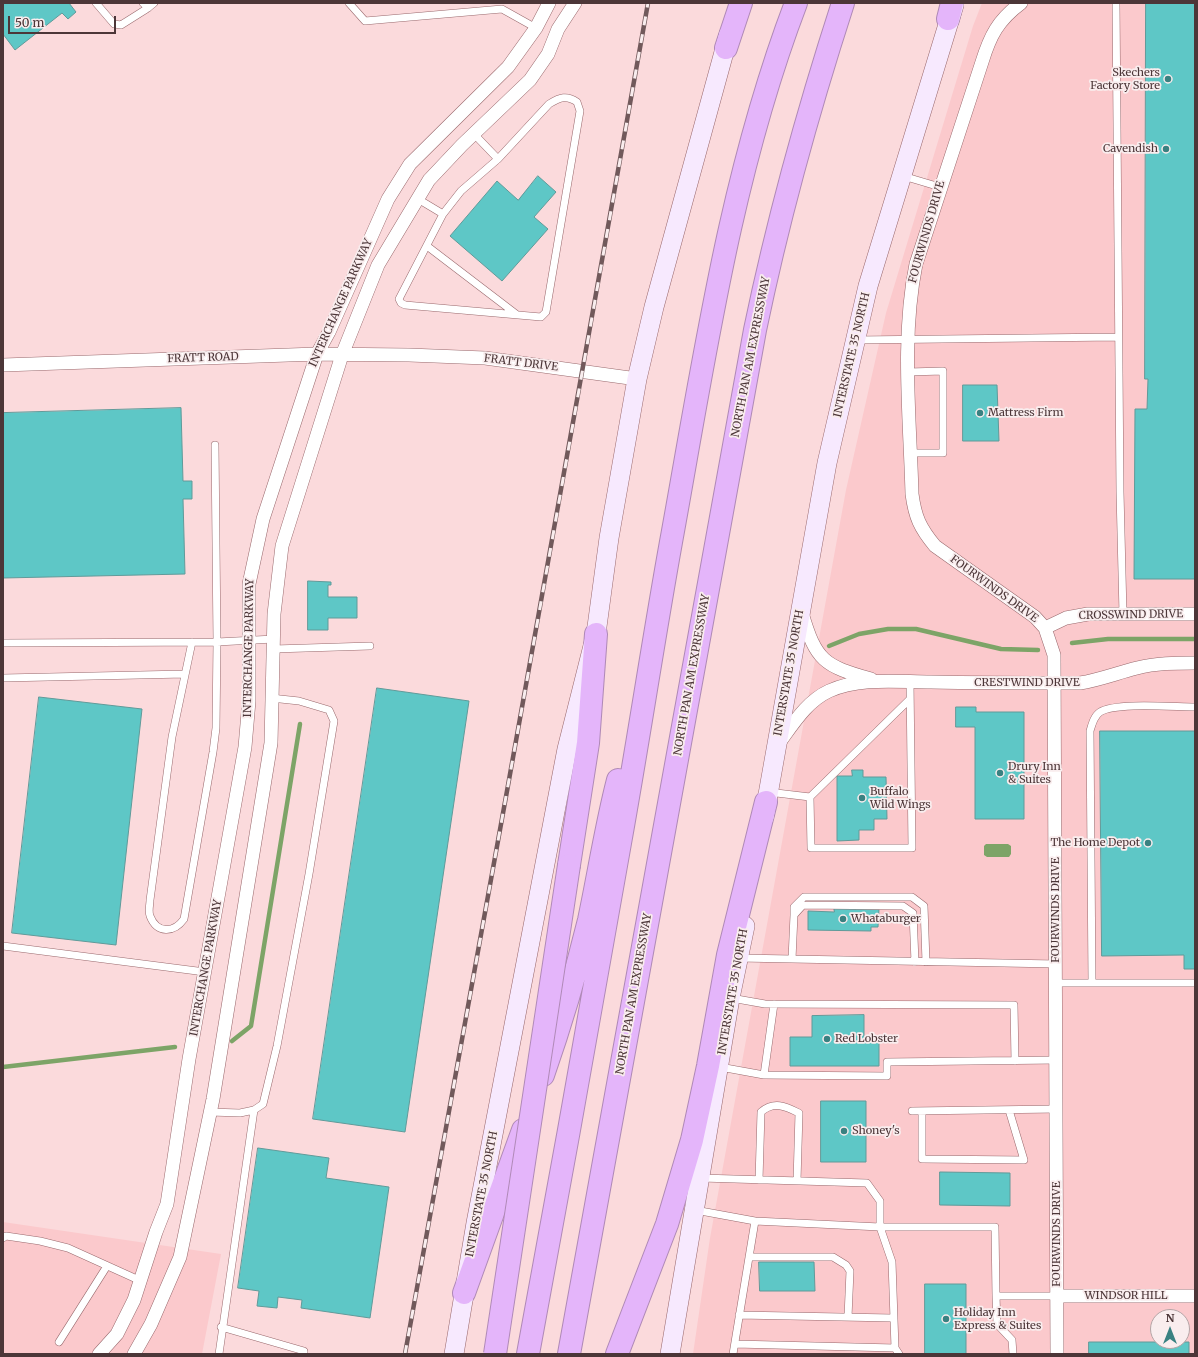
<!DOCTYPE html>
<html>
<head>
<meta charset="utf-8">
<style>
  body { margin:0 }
  #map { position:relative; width:1198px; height:1357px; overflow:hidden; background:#fbdadc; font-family:Merriweather,serif }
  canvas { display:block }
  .frame { position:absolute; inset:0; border:4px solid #4c3638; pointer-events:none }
  .north { position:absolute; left:1150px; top:1309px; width:40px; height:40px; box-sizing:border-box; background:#f9edee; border:1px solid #b4a4a5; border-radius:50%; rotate:0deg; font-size:11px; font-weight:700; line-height:16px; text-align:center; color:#4c3638 }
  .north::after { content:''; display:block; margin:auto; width:14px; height:18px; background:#398181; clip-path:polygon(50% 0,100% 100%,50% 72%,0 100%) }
  .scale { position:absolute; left:8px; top:16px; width:108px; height:18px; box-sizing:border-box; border:2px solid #4c3638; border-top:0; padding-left:5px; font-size:12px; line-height:14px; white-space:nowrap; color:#4c3638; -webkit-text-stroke:3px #f9edee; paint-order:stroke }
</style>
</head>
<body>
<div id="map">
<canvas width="1198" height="1357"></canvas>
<div class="frame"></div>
<div class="north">N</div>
<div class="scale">50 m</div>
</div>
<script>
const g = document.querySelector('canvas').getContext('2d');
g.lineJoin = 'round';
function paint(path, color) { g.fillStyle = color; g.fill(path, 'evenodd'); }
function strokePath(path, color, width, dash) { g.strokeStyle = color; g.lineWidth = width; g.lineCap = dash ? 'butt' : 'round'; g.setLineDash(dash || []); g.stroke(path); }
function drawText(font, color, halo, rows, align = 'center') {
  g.font = font + ' Merriweather,serif'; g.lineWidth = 3.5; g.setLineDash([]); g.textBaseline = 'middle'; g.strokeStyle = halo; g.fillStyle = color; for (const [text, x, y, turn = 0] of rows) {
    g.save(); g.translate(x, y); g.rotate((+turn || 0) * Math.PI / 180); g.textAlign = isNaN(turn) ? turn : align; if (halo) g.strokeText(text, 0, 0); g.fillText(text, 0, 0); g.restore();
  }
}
const built = new Path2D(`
  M982,3H1195V1354H693L710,1238L846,490L886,313L973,26ZM1158,1317H1182V1341H1158Z
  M3,1222L221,1254L202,1354H3Z`);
const water = new Path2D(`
  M986,844H1008L1011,846V854L1009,857H987L984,855V846Z`);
const stream = new Path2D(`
  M1072,643L1108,639H1195
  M829,646L859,634L888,629H916L1001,649L1038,650
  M232,1041L251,1026L300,724
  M3,1067L175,1047`);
const building = new Path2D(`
  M3,3H69L76,12L68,19L62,13L15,50L3,34Z
  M1146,3H1195V579H1134L1135,409H1147L1148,379H1145Z
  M538,176L556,192L534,217L548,229L502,281L450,236L497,181L518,200Z
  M963,385H997L999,441H963Z
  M181,408L183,481H192V499H183L185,574L3,578V413Z
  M308,581L331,582V585H328V597H357V618H328V630H308Z
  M377,688L469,701L405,1132L313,1119Z
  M39,697L142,709L116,945L12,933Z
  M956,707H976V712H1024V819H975V727H956Z
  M1100,731H1195V969H1184V955L1102,956Z
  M852,770H863V777H886L887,819H874V830H859V840L837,841V776H852Z
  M834,907L879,909L878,927H871V931L808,930V911L834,912Z
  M864,1015V1041H879V1066H790V1037H812V1016Z
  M821,1101H866V1162H821Z
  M258,1148L329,1158L326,1178L389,1187L370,1318L301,1308L302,1300L278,1297L277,1308L257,1306L259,1291L238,1288Z
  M940,1172L1010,1173V1206L940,1205Z
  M759,1262H814L815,1291H760Z
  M925,1284H966V1354H925Z
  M1089,1342H1189V1354H1089Z`);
const lane = new Path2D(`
  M96,3L114,24L121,25L148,8
  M143,3L148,8L154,3
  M349,3L365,21L502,9L536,28
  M1116,3L1120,492L1123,614
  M903,176L940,187
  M418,199L443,214L399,299L401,303L405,305L541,317L546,312L580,111L577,102C567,95 560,97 549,104L498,159L474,134
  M443,214L461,191L498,159
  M427,246L516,314
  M856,340L1118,337
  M909,372L943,371V453H911
  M192,642L172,737L150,900C150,905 148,911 150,916C157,934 174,933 184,919L213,752L216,728L217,642L215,445
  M3,643L217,642L274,639
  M274,649L370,646
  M3,678L185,674
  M768,792L810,797L811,848H912L910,682
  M810,797L910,699
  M794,915V907L804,897H912L924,906L926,962
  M3,946L205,972
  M739,958L1056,964
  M792,959L794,915L803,905L903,906L913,913L915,962
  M1056,983H1195
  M1092,983L1090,731C1092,724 1094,716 1100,712C1115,702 1174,707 1195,707
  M731,998L765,1004L1014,1005L1015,1061
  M720,1067L764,1075L887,1076V1062L1057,1060
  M764,1075L774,1004
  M912,1111L1057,1109
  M922,1111V1159L1024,1160L1009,1110
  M210,1112L240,1113L254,1110L263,1104L277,1046L309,874L334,721L329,710L299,701L271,698
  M701,1178L867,1183L880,1201V1227H995L996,1296
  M759,1180L761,1112C774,1101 785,1106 799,1113L797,1181
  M695,1210L755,1221L733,1354
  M755,1221L880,1227L892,1262L895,1348L899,1354
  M3,1238L6,1236L40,1241L68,1248L141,1281
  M749,1257H833L846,1265L850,1271L848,1317
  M739,1315L892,1318
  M221,1327L304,1351V1354
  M59,1342L107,1266
  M735,1344L895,1348
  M219,1354L254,1110
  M1013,1354L1012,1340L997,1324L996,1296H1057`);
const street = new Path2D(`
  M1021,3C998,20 990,36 982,62L916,264C901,338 910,418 912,494C915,517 920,528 935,546L1035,617L1045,628L1054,655L1057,1354
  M3,365L317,354L409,355L485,358L637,379
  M802,613C816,661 824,666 871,679
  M1045,628L1066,618L1088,614H1195
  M779,743C793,724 807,701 829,691C860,677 898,682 931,682C981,683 1030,683 1080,683C1099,680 1117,673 1137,668C1156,663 1175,663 1195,663
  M1057,1296H1195
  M99,1354L117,1334L134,1300L156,1232L167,1204L189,1059L245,747L249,701V584L263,519L317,354L329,332L388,199L410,164L508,67L536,28L549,3
  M134,1354L151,1324L180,1257L213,1099L271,743L274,614L282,546L342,355L378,265L429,180L462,145L530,80L548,54L558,29L575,3`);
const secondary = new Path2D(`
  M764,817L827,463L868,286L954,5
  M454,1354L476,1223L567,749L596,634L609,538L637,379L654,307L729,34
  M670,1354L730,998L745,926`);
const highway = new Path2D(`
  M948,19L952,3
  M726,48L741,3
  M569,865L588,743L596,634
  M543,1075C561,1024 576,973 589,920C599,873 606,826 618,780
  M464,1293L523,1130
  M528,1354C559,1184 591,1013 620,843C638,743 653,642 671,542C704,361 730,176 796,3
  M569,1354L755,330C778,219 808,111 843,3
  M617,1354L667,1224L692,1140L708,1066L728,955L766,802`);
const rail = new Path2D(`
  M405,1354C487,904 568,453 648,3`);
const highwayBridge = new Path2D(`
  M495,1354L569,865`);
const markers = [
  [1168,79,4,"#398181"],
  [1166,149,4,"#398181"],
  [980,413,4,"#398181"],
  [1000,773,4,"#398181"],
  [862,798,4,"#398181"],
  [1148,843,4,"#398181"],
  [843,919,4,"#398181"],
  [827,1039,4,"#398181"],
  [844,1131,4,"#398181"],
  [946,1319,4,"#398181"]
];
const poiNames = [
  ["Skechers",1160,73,"right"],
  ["Factory Store",1160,86,"right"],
  ["Cavendish",1158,149,"right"],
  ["Mattress Firm",988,413],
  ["Drury Inn",1008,767],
  ["& Suites",1008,780],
  ["Buffalo",870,792],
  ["Wild Wings",870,805],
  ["The Home Depot",1140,843,"right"],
  ["Whataburger",851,919],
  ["Red Lobster",835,1039],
  ["Shoney's",852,1131],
  ["Holiday Inn",954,1313],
  ["Express & Suites",954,1326]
];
const streetNames = [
  ["FOURWINDS DRIVE",927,232,-74],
  ["INTERCHANGE PARKWAY",341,303,-66],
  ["INTERSTATE 35 NORTH",852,355,-77],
  ["NORTH PAN AM EXPRESSWAY",751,357,-79],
  ["FRATT ROAD",203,358,-2],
  ["FRATT DRIVE",521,363,7],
  ["FOURWINDS DRIVE",994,589,36],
  ["CROSSWIND DRIVE",1131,615,-1],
  ["INTERCHANGE PARKWAY",249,648,-89],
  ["INTERSTATE 35 NORTH",789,673,-80],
  ["NORTH PAN AM EXPRESSWAY",692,675,-80],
  ["CRESTWIND DRIVE",1027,683],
  ["FOURWINDS DRIVE",1056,910,-90],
  ["INTERCHANGE PARKWAY",206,968,-80],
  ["INTERSTATE 35 NORTH",733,992,-80],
  ["NORTH PAN AM EXPRESSWAY",634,994,-80],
  ["INTERSTATE 35 NORTH",482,1194,-79],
  ["FOURWINDS DRIVE",1057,1234,-90],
  ["WINDSOR HILL",1126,1296]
];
paint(built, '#fbc9cc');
paint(water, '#7da467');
strokePath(stream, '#7da467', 4.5);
paint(building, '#5ec7c6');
strokePath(building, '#609a99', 1);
strokePath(lane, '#99696d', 8);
strokePath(street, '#99696d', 14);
strokePath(secondary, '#99696d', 20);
strokePath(highway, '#af89b6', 24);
strokePath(lane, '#fff', 7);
strokePath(street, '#fff', 13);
strokePath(secondary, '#f7e9fe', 19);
strokePath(highway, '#e4b5fa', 22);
strokePath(rail, '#71595b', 4.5);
strokePath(rail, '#f9edee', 3, [9]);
strokePath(highwayBridge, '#af89b6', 24, []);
strokePath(highwayBridge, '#e4b5fa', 22);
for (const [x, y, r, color] of markers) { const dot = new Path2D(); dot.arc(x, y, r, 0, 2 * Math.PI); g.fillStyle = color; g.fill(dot); strokePath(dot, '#f9edee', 1.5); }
drawText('11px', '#4c3638', '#f9edee', poiNames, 'left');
drawText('11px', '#4c3638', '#f9edee', streetNames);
</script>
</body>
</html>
